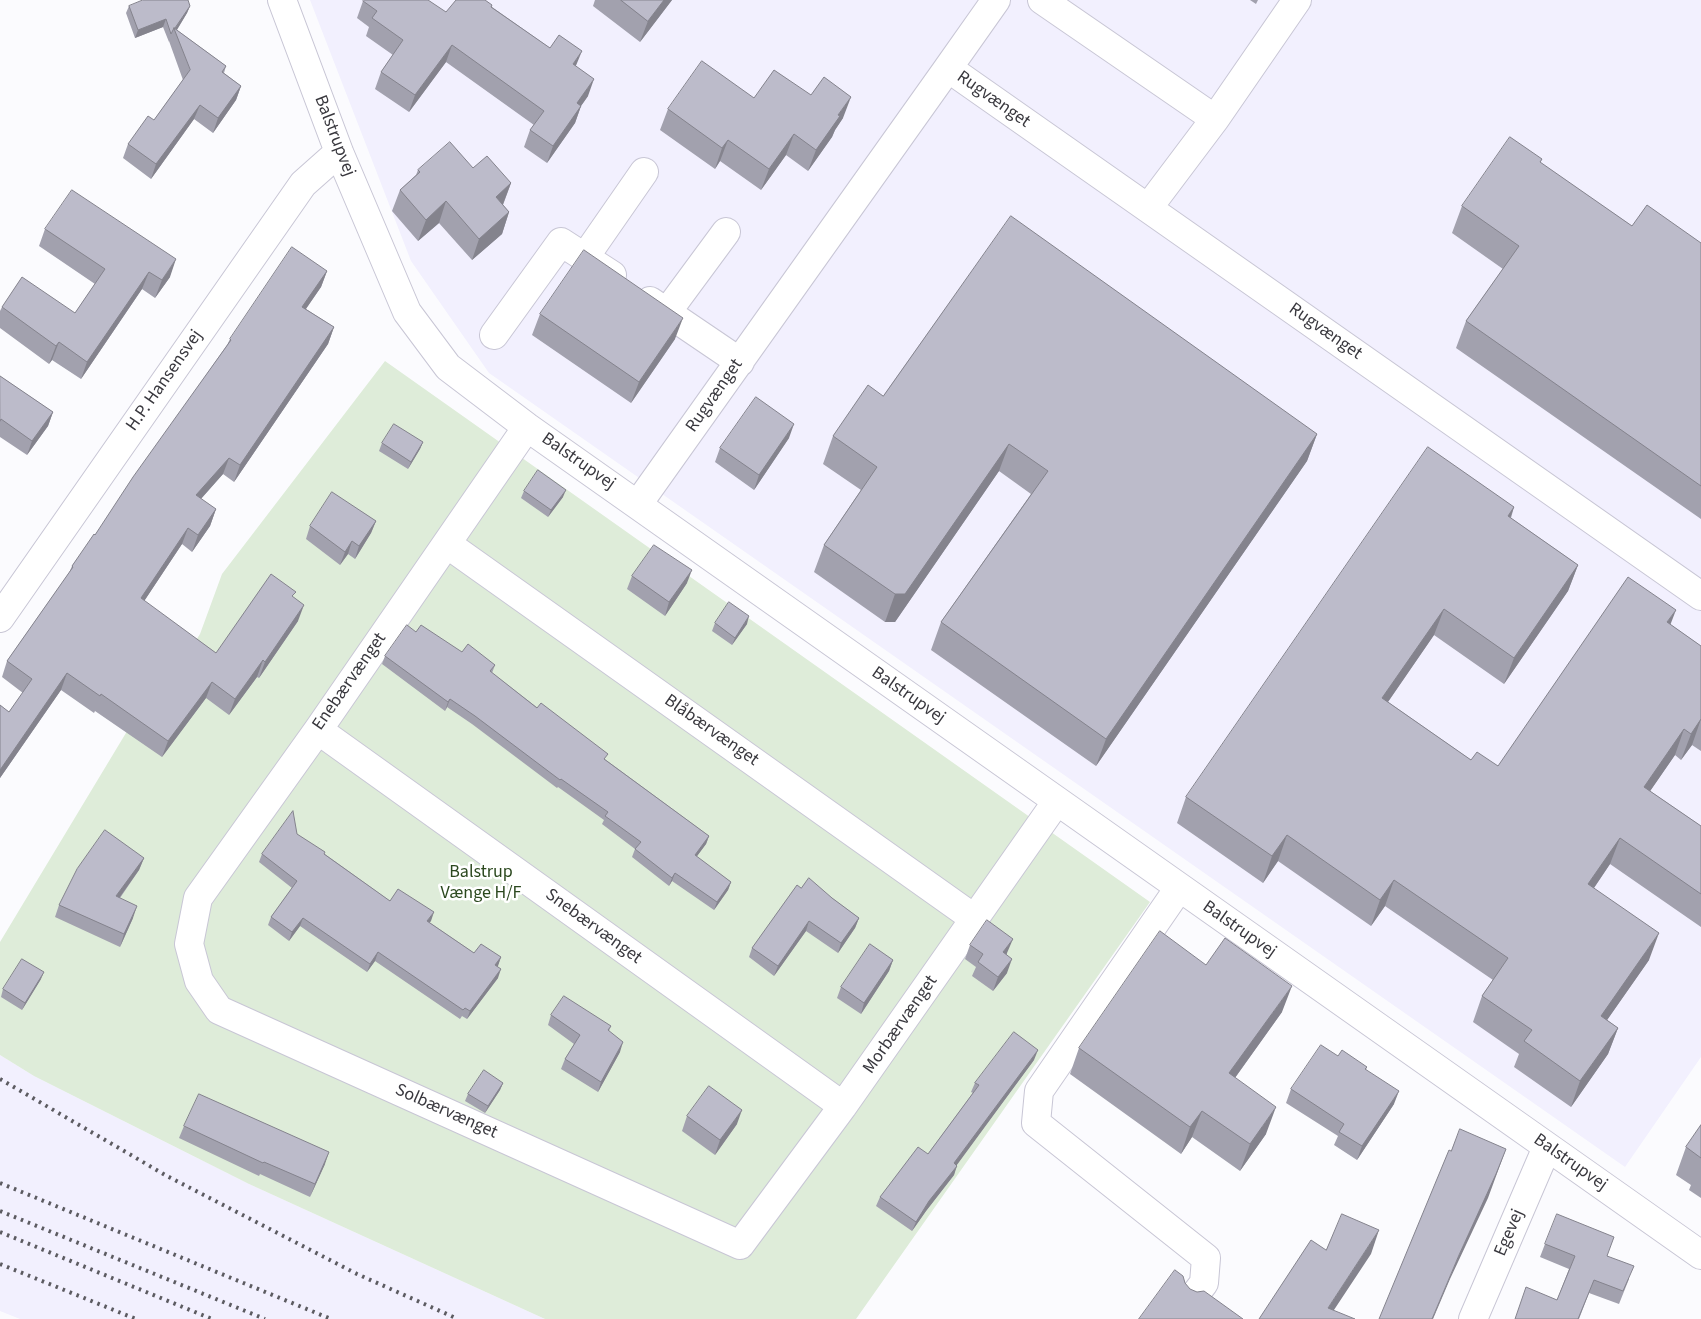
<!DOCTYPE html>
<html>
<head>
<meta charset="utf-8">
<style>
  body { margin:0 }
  canvas { display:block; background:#fbfbfe }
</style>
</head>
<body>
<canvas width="1701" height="1319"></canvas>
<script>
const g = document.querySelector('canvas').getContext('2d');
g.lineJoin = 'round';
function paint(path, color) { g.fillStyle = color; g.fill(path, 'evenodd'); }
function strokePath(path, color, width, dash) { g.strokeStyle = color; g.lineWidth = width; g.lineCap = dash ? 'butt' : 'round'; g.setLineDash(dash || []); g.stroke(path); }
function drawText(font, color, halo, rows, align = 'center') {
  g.font = font + ' "Source Sans 3",sans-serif'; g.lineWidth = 5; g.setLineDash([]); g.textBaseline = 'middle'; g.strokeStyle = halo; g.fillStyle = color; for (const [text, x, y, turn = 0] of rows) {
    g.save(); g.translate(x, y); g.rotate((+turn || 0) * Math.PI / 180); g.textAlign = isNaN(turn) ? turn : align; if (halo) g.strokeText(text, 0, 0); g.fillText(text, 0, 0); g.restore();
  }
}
const built = new Path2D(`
  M310,0H1701V1057L1625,1167L489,373L411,261Z
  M0,1055L34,1076L249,1184L545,1319H20L0,1311Z`);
const green = new Path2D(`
  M385,361L1150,902L856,1319H545L249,1184L34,1076L0,1055V942L144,703L171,679L200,634L222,574Z`);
const minor = new Path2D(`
  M282,0L339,152L407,312L448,367L527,427L1701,1255
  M1042,0L1215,119
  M948,68L996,0
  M1148,208L1215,119L1297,0
  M585,257L644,172
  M650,301L740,362
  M667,312L726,232
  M494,335L561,242L612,275
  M527,427L318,730L198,898L189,944L199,981L219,1010L740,1245L843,1106L1057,801
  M638,504L948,68L1701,596
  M447,544L975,919
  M0,618L303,184L339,152
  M318,730L843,1106
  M1179,888L1039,1091L1036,1123L1206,1258L1204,1283L1190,1301
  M1473,1319L1547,1147`);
const rail = new Path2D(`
  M0,1079L167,1176L357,1274L458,1319
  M0,1183L331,1319
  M0,1211L265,1319
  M0,1232L212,1319
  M0,1264L136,1319`);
const wall = new Path2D(`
  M595,0H672L640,42L593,6Z
  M1250,0H1258L1256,4Z
  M363,1L446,12L492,5V7L550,48L576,66L588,96L581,106L575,123L547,163L524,147L530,130L534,125L446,62L409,112L375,89L381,72L393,55L366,36L369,27L357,18Z
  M129,6H190L187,13L177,30L226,66L224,73L241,86L236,100L213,133L194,119L151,179L123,158L128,144L154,120L183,80L169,41V42L163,27L135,38L126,13Z
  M811,95L843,118L835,130L832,137L808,171L786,155L761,190L720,161L715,169L660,130L668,109L754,98Z
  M1542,159L1540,163L1632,226L1701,243V519L1456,348L1466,321L1503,269L1452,233L1462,206Z
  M473,168L511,183L503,205L509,212L502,234L472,260L439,223L418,241L392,211L400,190L416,175L418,170Z
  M45,229L170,277L155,298L142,289L81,379L52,360L49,364L0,328V311L2,307L75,313L95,284L39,246Z
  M327,271L321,287L306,309L334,327L328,344L234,482L223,474L201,499L216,509L210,526L192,552L182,544L144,601L216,653L294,598L298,621L259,678L257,677L229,715L206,698L162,757L95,711L94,713L61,690L0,778V705L9,712L23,693L2,677L7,661L69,573L72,566L95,535L227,345L230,339Z
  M540,314L675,339L631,403L532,335Z
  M0,376L53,412L48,426L27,455L0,437Z
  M883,396L1317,434L1307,461L1096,766L931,650L941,622L1031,494L999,471L895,622H885L814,572L824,545L861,490L823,464L833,436Z
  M789,438L754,490L715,462L720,448Z
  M423,442L420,449L408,469L379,451L382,443Z
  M524,491L563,497L548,517L521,498Z
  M1514,507L1511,518L1578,565L1568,591L1504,684L1434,635L1388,702L1471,760L1498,766L1671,625L1701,646V751L1692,745L1681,760L1675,755L1650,791L1701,826V927L1610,864L1594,888L1649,960L1607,1020L1618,1028L1608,1054L1571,1107L1514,1067L1519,1054L1473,1022L1482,996L1493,980L1385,906L1371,926L1278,861L1263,883L1177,823L1186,797Z
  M376,521L371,533L355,559L348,554L340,565L306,539L310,526Z
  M632,576L687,583L665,616L627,589Z
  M715,623L747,624L732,645L712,631Z
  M416,632L462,652L495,665L492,673L606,760L709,836L706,844L696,857L731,882L728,890L714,910L672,881L669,886L632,857L635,849L602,824L604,820L558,787L557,788L472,724L447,707L445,711L382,664L385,656Z
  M297,834L390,901L431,921L429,922L474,953L501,957L497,967L498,978L467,1019L462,1016L460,1019L375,961L367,972L300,926L289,941L268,925L271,917L292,888L259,862L262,854Z
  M144,858L139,870L120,898L133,918L120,947L55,917L59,905Z
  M801,888L832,898L859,918L855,928L838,953L806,931L774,976L749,957L752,948Z
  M970,945L1007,953V973L993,991L972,976L976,967L965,959Z
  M893,960L889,971L861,1014L837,998L841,987Z
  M41,979L22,1010L1,997L3,989Z
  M1282,1012L1235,1078L1266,1134L1240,1171L1192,1137L1181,1154L1070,1074L1079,1048Z
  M551,1015L611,1026L609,1031L620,1052L598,1092L561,1069L565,1059L574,1044L548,1025Z
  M1338,1056L1367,1067L1366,1070L1394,1104L1357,1160L1334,1145L1338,1136L1286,1103L1291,1089Z
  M1034,1060L956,1165L954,1175L926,1211L912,1231L876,1206L880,1197L928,1154L973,1093L971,1092L975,1083Z
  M503,1083L500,1090L485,1113L465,1101L468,1094Z
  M687,1116L737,1124L715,1155L682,1131Z
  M1701,1125V1198L1689,1190L1691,1185L1676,1175L1686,1147Z
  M184,1126L325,1164L310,1197L260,1174L259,1176L179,1138Z
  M1545,1244L1608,1256L1629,1279L1619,1304L1589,1293L1579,1319H1515L1557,1300L1569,1269L1540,1257Z`);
const shadedWall = new Path2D(`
  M664,0H672L640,42L648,21Z
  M190,6L187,13L176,31L175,29Z
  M166,19L163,27L135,38L138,30Z
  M452,45L446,62L409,112L415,95Z
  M582,51L575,68L573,64Z
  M594,79L588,96L571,120L577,103Z
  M241,86L236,100L213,133L218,118Z
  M851,97L843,118L835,130L832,137L808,171L816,150L838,115Z
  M200,105L194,119L151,179L156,164Z
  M581,106L575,123L547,163L553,146Z
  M794,134L786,155L761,190L769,169Z
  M728,140L720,161L715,169L722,148Z
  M511,183L503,204L488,218L496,197Z
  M446,201L439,223L418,241L426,220Z
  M509,212L502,234L472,260L479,239Z
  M176,259L170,277L155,298L162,280Z
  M327,271L321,287L296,323L302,307Z
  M149,272L142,289L81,379L87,362Z
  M683,318L675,339L631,403L639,382Z
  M334,327L328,344L234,482L240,465Z
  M59,342L52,360L49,364L56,346Z
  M53,412L48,426L27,455L32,441Z
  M794,424L789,438L754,490L759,475Z
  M1317,434L1307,461L1096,766L1106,739Z
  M423,442L420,449L408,469L411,462Z
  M1009,444L999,471L895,622H885L895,594Z
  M229,458L223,474L190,511L196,495Z
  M566,490L563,497L548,517L551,510Z
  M1514,507L1505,533L1508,516Z
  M216,509L210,526L192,552L198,535Z
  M376,521L371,533L355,559L359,546Z
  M188,528L182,544L135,615L141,598Z
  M352,541L348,554L340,565L345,552Z
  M1578,565L1568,591L1504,684L1514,658Z
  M692,570L687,583L665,616L669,602Z
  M304,605L298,621L259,678L265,662Z
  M1444,609L1434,635L1372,725L1382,698Z
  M1676,610L1666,636L1667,622Z
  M749,616L747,624L732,645L735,638Z
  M263,660L257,677L229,715L235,699Z
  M67,673L61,690L0,778V770Z
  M212,682L206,698L162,757L168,741Z
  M450,699L447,707L445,711L448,702Z
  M1701,719L1692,745L1681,760L1691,734Z
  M1684,729L1675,755L1635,813L1644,787Z
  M1287,835L1278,861L1263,883L1272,856Z
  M709,836L706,844L692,863L695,855Z
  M1620,838L1610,864L1579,910L1588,884Z
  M144,858L139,870L112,908L116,896Z
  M675,873L672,881L669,886L672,878Z
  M1394,880L1385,906L1371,926L1380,900Z
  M731,882L728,890L714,910L717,902Z
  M137,906L133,918L120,947L124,934Z
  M434,912L431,921L424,929L427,921Z
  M303,918L300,926L289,941L292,932Z
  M859,918L855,928L838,953L841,943Z
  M809,921L806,931L774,976L778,966Z
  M1659,933L1649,960L1591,1043L1601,1016Z
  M1013,939L1007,953L998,966L1003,952Z
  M378,952L375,961L367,972L370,964Z
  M501,957L498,966L492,974L495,965Z
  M1012,959L1007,973L993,991L998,977Z
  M893,960L889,971L861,1014L864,1003Z
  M501,969L498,978L467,1019L470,1011Z
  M44,972L41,979L22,1010L25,1003Z
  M1292,986L1282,1012L1219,1100L1229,1073Z
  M1618,1028L1608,1054L1571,1107L1580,1081Z
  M623,1042L620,1052L598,1092L601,1082Z
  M1038,1050L1034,1060L951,1173L954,1163Z
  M503,1083L500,1090L485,1113L488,1106Z
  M1399,1091L1394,1104L1357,1160L1362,1146Z
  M1276,1107L1266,1134L1240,1171L1250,1144Z
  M742,1110L737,1124L715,1155L720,1140Z
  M1202,1111L1192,1137L1181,1154L1190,1127Z
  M1506,1149L1488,1198L1450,1279L1433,1319H1432L1459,1255Z
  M329,1152L325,1164L310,1197L315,1184Z
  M957,1166L954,1175L926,1211L912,1231L916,1222L929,1201Z
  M1379,1230L1371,1254L1328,1319V1308Z`);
const building = new Path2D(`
  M143,0H188L190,6L175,28H174L171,34L166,19L138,30L129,6Z
  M364,0H428L446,12L456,0H485L492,5L491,7L550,48L559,35L582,51L573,64L594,79L577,103L581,106L553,146L530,130L544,111L452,45L415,95L381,72L403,40L372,18L377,11L363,1Z
  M621,0H664L648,21Z
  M174,28L226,66L222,72L241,86L218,118L200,105L156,164L128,144L148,116L154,120L190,70Z
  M702,61L754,98L774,70L811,95L824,77L851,97L838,115L840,116L816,150L794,134L769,169L728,140L722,148L668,109Z
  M1510,137L1542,159L1540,162L1632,226L1647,205L1701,243V486L1466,321L1519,246L1462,206Z
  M450,142L473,168L487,156L511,183L496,197L509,212L479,239L446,201L426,220L400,190L420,172L418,170Z
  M72,190L176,259L162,280L149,272L87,362L59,342L56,346L2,307L22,277L75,313L105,269L45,229Z
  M1011,216L1317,434L1106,739L941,622L1048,471L1009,444L905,594H895L824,545L877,467L833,436L868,385L883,396Z
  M292,247L327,271L302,307L334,327L240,465L229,458L196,495L216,509L198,535L188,528L141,598L216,653L271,574L296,592L292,596L304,605L265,662L263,660L235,699L212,682L168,741L101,694L100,696L67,673L0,770V705L9,712L32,679L7,661L73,567L72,566L94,534L95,535L133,477L231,340L230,339Z
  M584,250L683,318L639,382L540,314Z
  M0,376L53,412L32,441L1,419L0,421Z
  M756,397L794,424L759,475L720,448Z
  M394,424L423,442L411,462L382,443Z
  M1428,447L1514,507L1508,516L1578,565L1514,658L1444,609L1382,698L1471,760L1477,752L1498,766L1628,577L1676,610L1667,622L1701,646V719L1691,734L1684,729L1644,787L1701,826V894L1620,838L1588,884L1659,933L1601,1016L1618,1028L1580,1081L1524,1041L1532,1030L1482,996L1508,958L1394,880L1380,900L1287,835L1272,856L1186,797Z
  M538,470L566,490L551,510L524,491Z
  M332,492L376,521L359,546L352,541L345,552L310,526Z
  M654,545L692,570L669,602L632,576Z
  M729,602L749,616L735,638L715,623Z
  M407,625L416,632L421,625L462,652L468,644L495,665L490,671L537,708L541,703L608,754L604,759L709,836L695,855L731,882L717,902L675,873L672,878L635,849L641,842L605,816L608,812L561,779L560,780L475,716L450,699L448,702L385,656Z
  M293,811L297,834L325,852L324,854L390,901L398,889L434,912L427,921L474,953L481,944L501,957L495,965L501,969L470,1011L465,1008L463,1010L378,952L370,964L303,918L292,932L271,917L297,881L262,854Z
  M105,830L144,858L116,896L137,906L124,934L59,905L77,869Z
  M809,878L832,898L859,918L841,943L809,921L778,966L752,948L797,885L801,888Z
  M987,920L1013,939L1003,952L1012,959L998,977L978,962L983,954L970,945Z
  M1160,931L1206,965L1225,938L1292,986L1229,1073L1276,1107L1250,1144L1202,1111L1190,1127L1079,1048Z
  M870,944L893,960L864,1003L841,987Z
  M22,959L44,972L25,1003L3,989Z
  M564,996L611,1026L608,1030L623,1042L601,1082L565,1059L580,1035L551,1015Z
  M1014,1032L1038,1050L954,1163L957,1166L929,1201L916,1222L880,1197L918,1147L928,1154L979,1085L975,1083Z
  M1321,1045L1338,1056L1342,1050L1367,1067L1365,1069L1399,1091L1362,1146L1339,1132L1344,1124L1291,1089Z
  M484,1070L503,1083L488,1106L468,1094Z
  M709,1086L742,1110L720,1140L687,1116Z
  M199,1094L329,1152L315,1184L264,1162L263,1163L184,1126Z
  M1701,1125V1158L1686,1147Z
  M1460,1129L1506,1149L1496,1174L1459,1255L1432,1319H1379L1449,1150L1451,1151Z
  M1342,1214L1379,1230L1328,1308L1355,1319H1259L1311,1240L1326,1250Z
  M1557,1214L1614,1237L1607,1256L1634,1266L1623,1291L1594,1280L1578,1319H1515L1526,1287L1557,1300L1575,1256L1545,1244Z
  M1175,1270L1183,1276L1185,1283L1190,1289L1197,1292L1204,1291L1243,1319H1139Z`);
const streetNames = [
  ["Rugvænget",993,100,35],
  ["Balstrupvej",334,136,69],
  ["Rugvænget",1325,332,35],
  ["H.P. Hansensvej",165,381,-55],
  ["Rugvænget",715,396,-55],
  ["Balstrupvej",578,462,35],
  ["Enebærvænget",350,682,-55],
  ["Balstrupvej",908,696,35],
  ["Blåbærvænget",711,731,35],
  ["Snebærvænget",593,927,36],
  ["Balstrupvej",1239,930,35],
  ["Morbærvænget",901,1025,-55],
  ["Solbærvænget",446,1112,24],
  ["Balstrupvej",1570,1163,35],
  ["Egevej",1510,1233,-67]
];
const parkNames = [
  ["Balstrup",481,873],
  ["Vænge H/F",481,894]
];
paint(built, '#f2f0fe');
paint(green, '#deecd9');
strokePath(minor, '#c8c6d5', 30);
strokePath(minor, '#fff', 28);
strokePath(rail, '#5c5b61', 4, [2.5, 5]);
paint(wall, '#a2a1ae');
paint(shadedWall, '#84838d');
paint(building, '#bcbbca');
strokePath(building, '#84838d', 1);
drawText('18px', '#39383e', '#fff', streetNames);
drawText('18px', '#2b481e', '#fff', parkNames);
</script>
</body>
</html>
